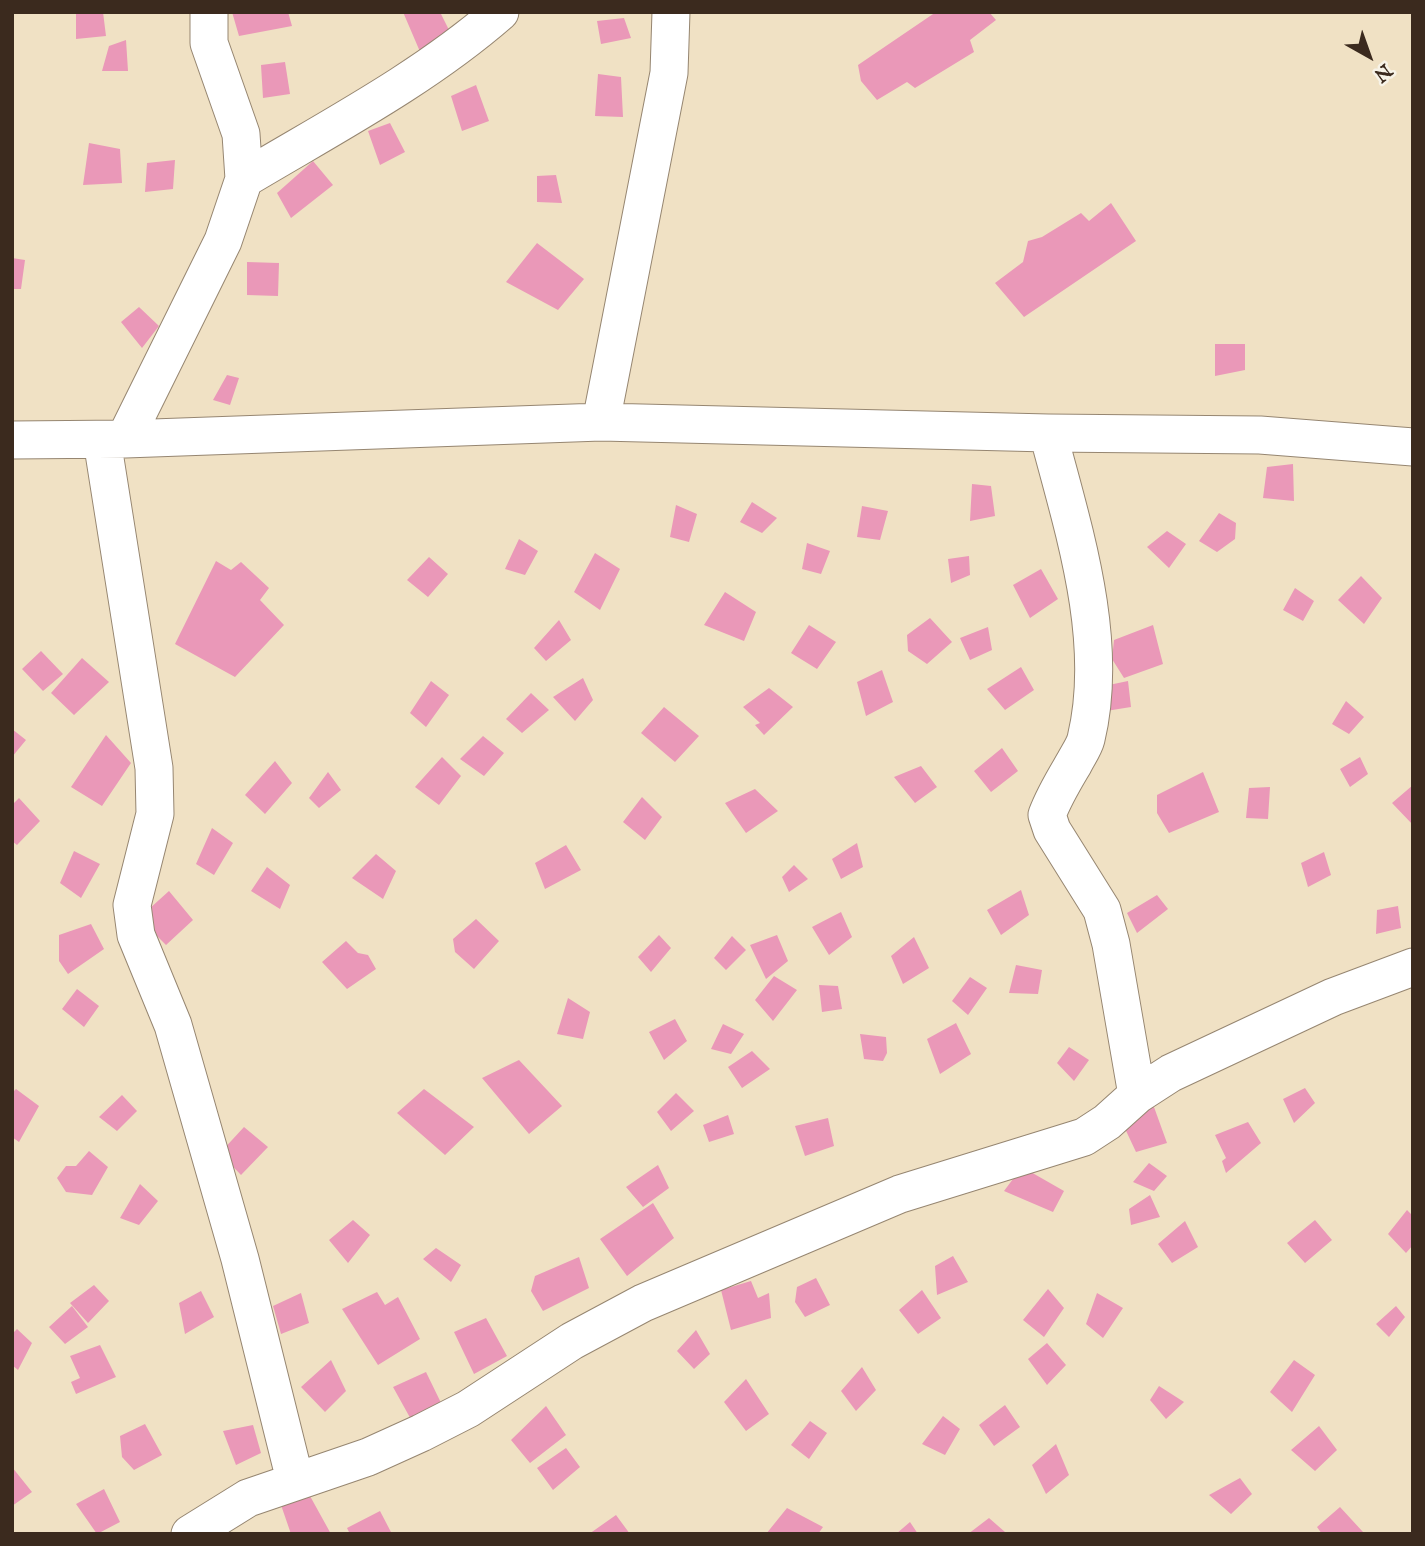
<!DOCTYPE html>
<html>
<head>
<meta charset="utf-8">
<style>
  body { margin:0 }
  #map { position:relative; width:1425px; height:1546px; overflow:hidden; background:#f0e1c4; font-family:"IM FELL English",serif }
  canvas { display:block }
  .frame { position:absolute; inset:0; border:14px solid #3b2a1e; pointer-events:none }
  .north { position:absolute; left:1334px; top:21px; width:70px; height:70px; -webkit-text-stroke:5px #f7f3e8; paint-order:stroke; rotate:140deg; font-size:19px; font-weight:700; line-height:28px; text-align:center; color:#3b2a1e }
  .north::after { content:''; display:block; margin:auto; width:24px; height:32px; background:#3b2a1e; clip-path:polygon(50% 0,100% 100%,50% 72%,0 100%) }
</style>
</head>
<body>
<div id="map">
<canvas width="1425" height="1546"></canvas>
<div class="frame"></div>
<div class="north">N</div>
</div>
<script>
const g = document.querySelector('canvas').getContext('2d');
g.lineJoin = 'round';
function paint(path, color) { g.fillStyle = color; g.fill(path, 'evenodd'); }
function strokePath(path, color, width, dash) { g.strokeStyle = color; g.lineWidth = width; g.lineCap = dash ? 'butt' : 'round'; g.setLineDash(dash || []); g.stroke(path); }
const building = new Path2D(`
  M76,12H103L106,36L76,39Z
  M232,12H288L292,26L239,36Z
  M403,12H440L452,36L421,54Z
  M936,12H989L996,20L970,40L974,52L915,88L907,82L877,100L861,81L858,65Z
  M624,18L631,38L601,44L597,21Z
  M126,40L128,71H102L109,46Z
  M285,62L290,94L263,98L261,65Z
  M598,74L621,77L623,117L595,116Z
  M476,85L489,121L462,131L451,96Z
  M390,123L405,152L380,165L368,131Z
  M89,143L120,149L122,183L83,185Z
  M175,160L173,189L145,192L147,163Z
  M313,161L333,185L291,218L277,193Z
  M556,175L562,203L537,202V176Z
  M1111,203L1136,241L1024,317L995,283L1023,262L1028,241L1042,237L1081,213L1089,221Z
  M537,243L584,279L558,310L506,282Z
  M12,258L25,260L21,289H12Z
  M247,262L279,263L278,296L247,295Z
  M139,307L159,326L142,348L121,322Z
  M1215,344H1245V370L1215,376Z
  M227,375L239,378L230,405L213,400Z
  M1293,464L1294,501L1263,498L1267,467Z
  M972,484L991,486L995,516L970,521Z
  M752,502L777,518L762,533L740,522Z
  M676,505L697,514L689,542L670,537Z
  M862,506L888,511L880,540L857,537Z
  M1219,513L1236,523L1235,539L1217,552L1199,541Z
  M1167,531L1186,544L1169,568L1147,547Z
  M519,539L538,551L525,575L505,569Z
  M807,543L830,551L821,574L802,569Z
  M595,553L620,569L600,610L574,592Z
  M969,556L970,575L951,583L948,559Z
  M429,557L448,574L428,597L407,580Z
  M216,561L231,570L241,562L269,588L260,600L284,625L235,677L175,644Z
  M1041,569L1058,599L1030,618L1013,585Z
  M1361,576L1382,598L1364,624L1338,600Z
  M1295,588L1314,601L1303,621L1283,610Z
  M725,592L756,612L744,641L704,625Z
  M930,618L952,642L927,664L908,651L907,635Z
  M559,620L571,640L546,661L534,648Z
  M809,625L836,642L817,669L791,653Z
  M1153,625L1163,664L1124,678L1112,659L1114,640Z
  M988,627L992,650L970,660L960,638Z
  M41,651L63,674L43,691L22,669Z
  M82,658L109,682L74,715L51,693Z
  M1021,667L1034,690L1005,710L987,689Z
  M882,670L893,702L866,716L857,682Z
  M583,678L593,700L575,721L553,697Z
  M431,681L449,695L426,727L410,713Z
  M1128,681L1131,707L1106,711L1104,686Z
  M769,688L793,707L764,735L755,725L760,723L743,707Z
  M531,693L549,710L522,733L506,719Z
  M1346,701L1364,717L1349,734L1332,724Z
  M664,707L699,736L675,762L641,733Z
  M12,729L26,740L12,757Z
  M106,735L131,763L102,806L71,787Z
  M483,736L504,753L484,776L460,759Z
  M1002,748L1018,771L991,792L974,771Z
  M442,757L461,776L439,805L415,787Z
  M1360,757L1368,774L1350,787L1340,769Z
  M275,761L292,783L265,814L245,795Z
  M921,766L937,787L915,803L894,777Z
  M328,772L341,790L319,808L309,798Z
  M1203,772L1219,812L1169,833L1157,813V795Z
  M1413,785V825L1392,803Z
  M1270,787L1268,819L1246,818L1249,788Z
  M755,789L778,811L746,833L725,803Z
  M642,797L662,817L645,840L623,822Z
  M19,798L40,821L17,845L12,841V805Z
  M212,828L233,843L214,875L196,864Z
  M857,843L863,867L841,879L832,859Z
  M566,845L581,870L545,889L535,863Z
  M74,851L100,864L81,898L60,883Z
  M1324,852L1331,875L1308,887L1301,863Z
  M376,854L396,871L383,899L352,878Z
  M794,865L808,879L789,892L782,877Z
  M267,867L290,885L280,909L251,891Z
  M1021,890L1029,915L1001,935L987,910Z
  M169,891L193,920L166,945L139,918Z
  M1157,895L1168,909L1137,933L1127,913Z
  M1398,906L1401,928L1376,934L1377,910Z
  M841,912L852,937L829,955L812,927Z
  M476,919L499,941L474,969L455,952L453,939Z
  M91,924L104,949L68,974L59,961V935Z
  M659,935L671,948L651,972L638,957Z
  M777,935L788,961L766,979L750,945Z
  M732,936L746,950L726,970L714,958Z
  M914,937L929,968L903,984L891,956Z
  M346,941L358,953L368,955L376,969L347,989L322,962Z
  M1016,965L1042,970L1038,994L1009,993Z
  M774,976L797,990L773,1021L755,1000Z
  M970,977L987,988L968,1015L952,1001Z
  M819,985L838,986L842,1009L822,1012Z
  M77,989L99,1006L84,1027L62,1009Z
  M568,998L590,1012L583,1039L557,1034Z
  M675,1019L687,1041L664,1060L649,1032Z
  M956,1023L971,1054L940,1074L927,1039Z
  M723,1024L744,1034L731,1054L711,1049Z
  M860,1034L886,1037L887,1053L883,1061L864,1059Z
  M1069,1047L1089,1060L1074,1081L1057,1063Z
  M752,1051L770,1069L742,1088L728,1067Z
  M519,1060L562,1106L529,1134L482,1078Z
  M1305,1088L1315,1103L1294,1123L1283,1099Z
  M16,1089L39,1106L19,1142L12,1137V1093Z
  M424,1089L474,1127L445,1155L397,1113Z
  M676,1093L694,1111L671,1131L657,1112Z
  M122,1095L137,1111L117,1131L99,1117Z
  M1150,1096L1167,1143L1136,1152L1120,1118Z
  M728,1115L734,1134L709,1142L703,1125Z
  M828,1118L834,1146L805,1156L795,1126Z
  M1248,1122L1261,1143L1226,1173L1222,1161L1226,1158L1215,1135Z
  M244,1127L268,1147L241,1175L220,1153Z
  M89,1151L108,1167L92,1195L66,1192L57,1178L66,1166H76Z
  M1149,1163L1167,1176L1154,1191L1133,1182Z
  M658,1165L669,1188L643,1207L626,1187Z
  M1022,1167L1064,1191L1053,1212L1004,1191Z
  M140,1184L158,1201L139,1225L120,1218Z
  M1150,1195L1160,1217L1131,1225L1129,1209Z
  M653,1203L674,1238L627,1276L600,1239Z
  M1407,1210L1413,1216V1245L1406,1253L1388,1234Z
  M353,1220L370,1235L348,1263L329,1240Z
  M1315,1220L1332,1240L1305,1263L1287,1243Z
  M1185,1221L1198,1247L1172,1263L1158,1244Z
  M436,1248L461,1265L451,1282L423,1259Z
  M953,1256L968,1282L937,1295L935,1266Z
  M579,1257L589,1288L543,1311L531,1291L535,1276Z
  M816,1278L830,1305L805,1317L795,1302L797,1287Z
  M751,1281L758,1298L769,1293L771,1318L731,1330L721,1290Z
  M94,1285L109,1301L88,1323L70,1303Z
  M1048,1289L1064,1308L1044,1337L1023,1320Z
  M922,1290L941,1318L918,1334L899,1310Z
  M201,1291L214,1317L185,1334L179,1303Z
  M377,1292L385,1305L398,1297L420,1339L378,1365L342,1309Z
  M301,1293L309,1323L281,1334L273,1306Z
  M1097,1293L1123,1308L1103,1338L1086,1324Z
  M72,1306L88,1327L65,1344L49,1327Z
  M1396,1306L1405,1317L1389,1337L1376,1324Z
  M486,1318L507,1356L474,1374L454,1332Z
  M17,1329L32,1343L18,1370L12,1365V1334Z
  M696,1330L710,1354L694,1369L677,1351Z
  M1047,1343L1066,1365L1047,1385L1028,1359Z
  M100,1345L116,1377L76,1394L71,1382L80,1378L70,1356Z
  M331,1360L346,1391L325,1412L301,1387Z
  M1294,1360L1315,1375L1292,1412L1270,1392Z
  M862,1367L876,1390L856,1411L841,1391Z
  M426,1372L444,1409L413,1423L393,1387Z
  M746,1379L769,1414L746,1431L724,1402Z
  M1159,1386L1184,1402L1166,1419L1150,1400Z
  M1005,1405L1020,1427L994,1446L979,1425Z
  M546,1406L566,1435L530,1463L511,1440Z
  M943,1416L960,1429L945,1455L922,1444Z
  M810,1421L827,1433L809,1459L791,1445Z
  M145,1424L162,1455L134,1470L122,1457L120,1436Z
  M253,1425L261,1453L236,1465L223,1431Z
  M1319,1426L1337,1450L1315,1471L1291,1450Z
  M1056,1444L1069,1475L1046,1494L1032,1465Z
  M566,1448L580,1467L553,1490L537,1468Z
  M12,1467L32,1492L12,1506Z
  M1240,1478L1252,1494L1231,1514L1209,1495Z
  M104,1489L120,1522L97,1534L76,1504Z
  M310,1496L331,1534H291L281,1505Z
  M1340,1507L1363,1532L1359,1534H1322L1317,1527Z
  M787,1508L823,1527L818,1534H766Z
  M380,1511L392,1534H350L347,1528Z
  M616,1515L630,1534H589Z
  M989,1518L1005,1532L1004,1534H968Z
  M910,1522L918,1534H896Z`);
const minor = new Path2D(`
  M244,179C331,127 423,79 500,12
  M601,422L669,73L671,12
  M1048,433C1073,528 1110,640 1086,739C1084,747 1078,755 1074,763C1064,780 1054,796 1047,815L1052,830L1102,910L1111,944L1137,1095
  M125,439L223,241L244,179L241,134L209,43V12
  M12,440L125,439L601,422L1048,433L1260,435L1413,447
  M102,440L154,768L155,814L132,905L136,935L173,1025L240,1259L295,1480
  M190,1534L248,1498L368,1457L421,1433L468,1409L572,1341L643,1303L900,1194L1084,1137L1107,1122L1137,1095L1171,1073L1333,997L1413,967`);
paint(building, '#ea98b8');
strokePath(minor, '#968671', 39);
strokePath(minor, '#fff', 37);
</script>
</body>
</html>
